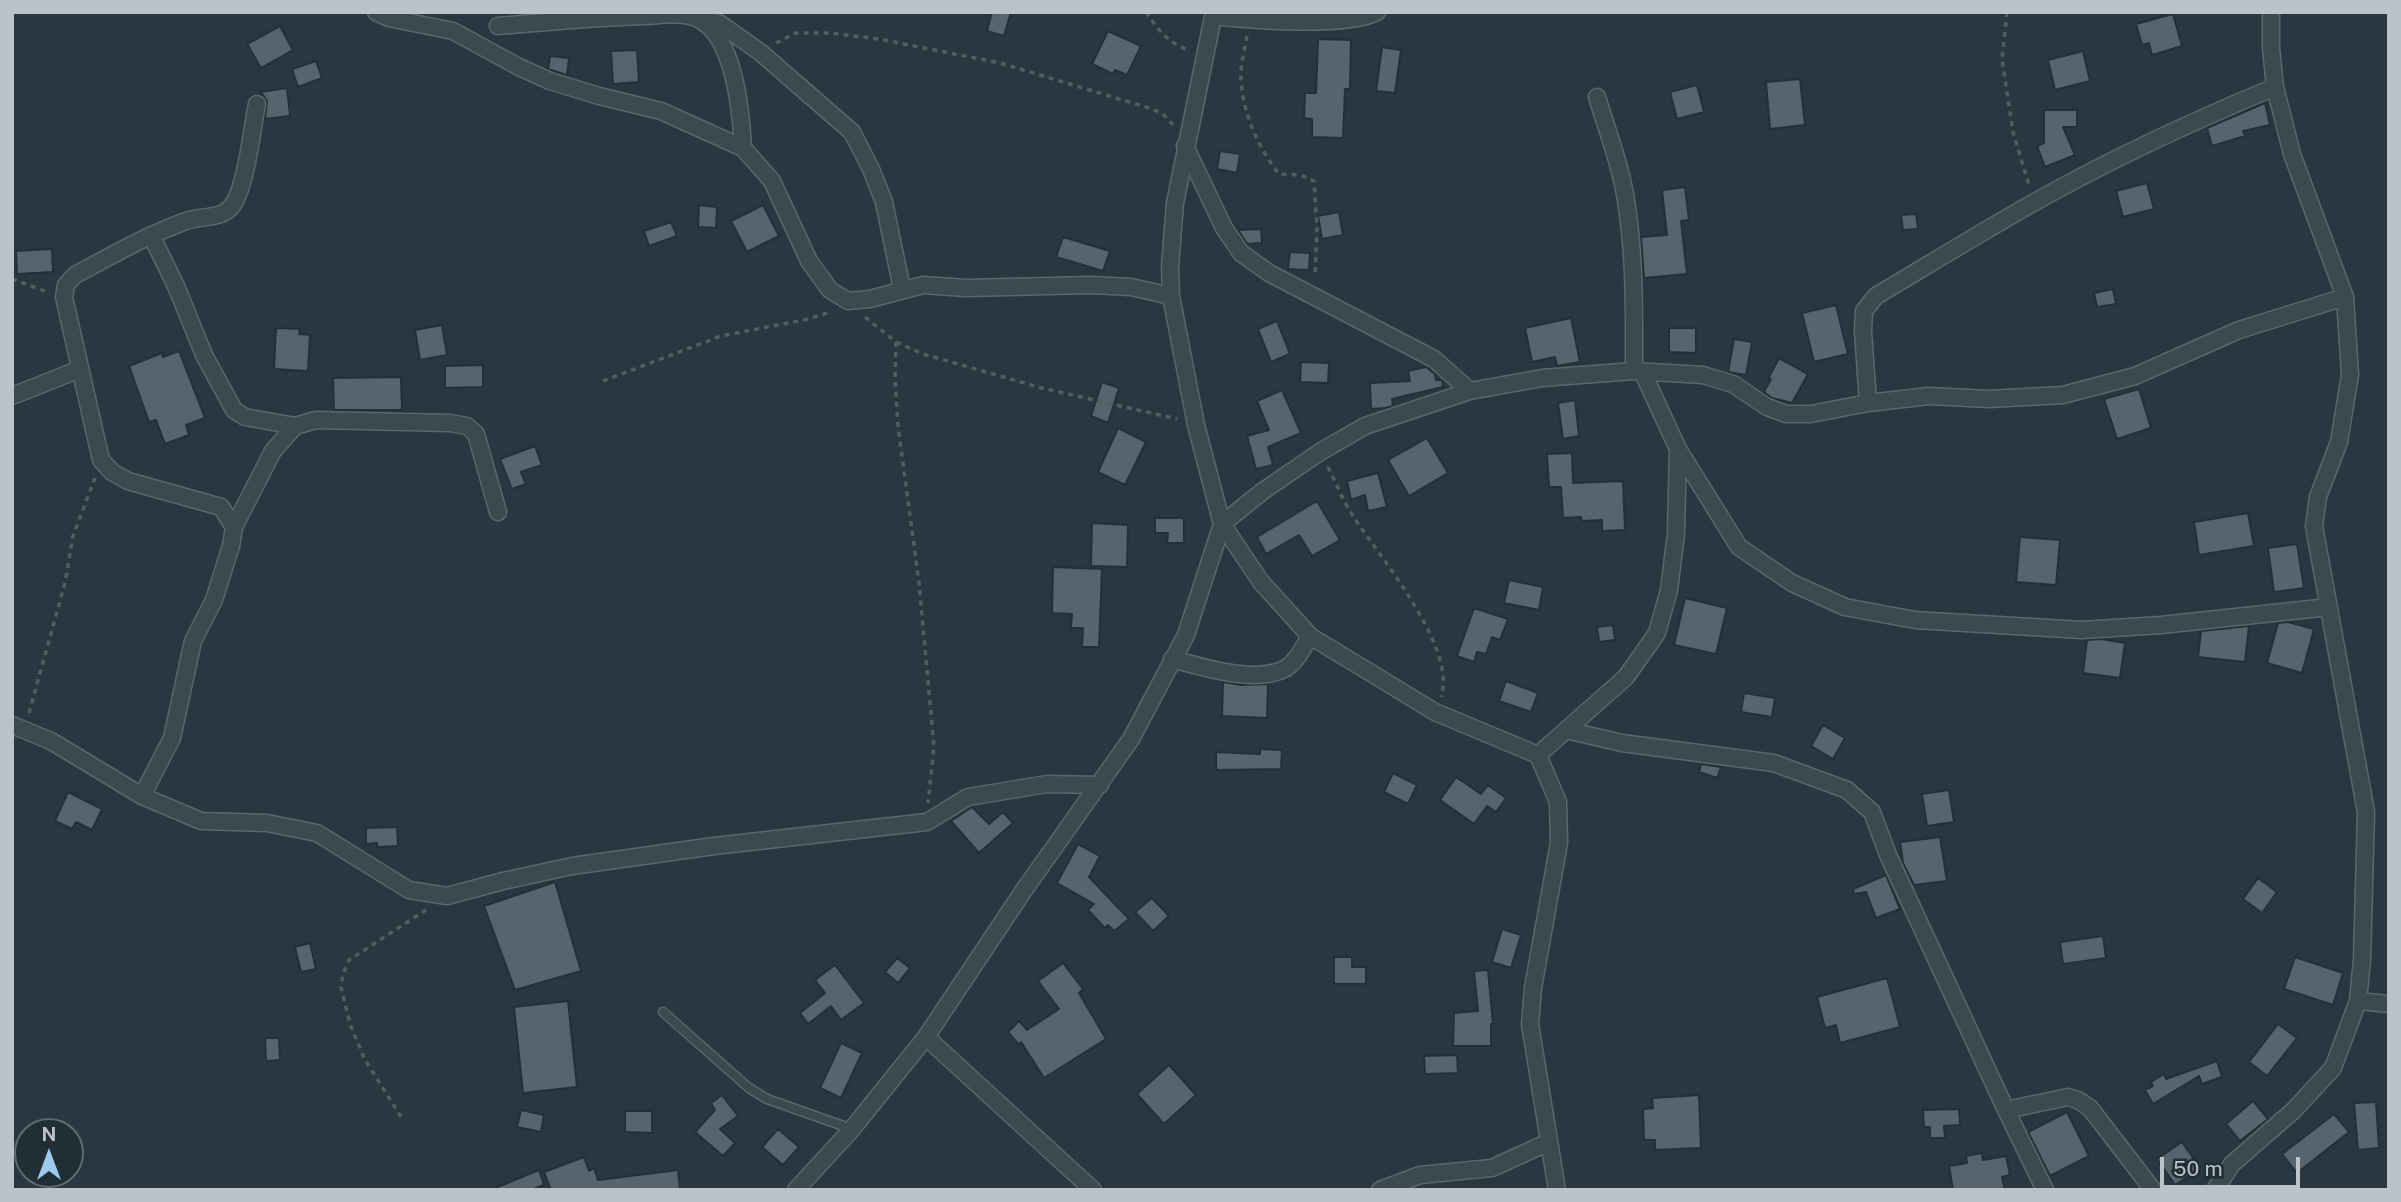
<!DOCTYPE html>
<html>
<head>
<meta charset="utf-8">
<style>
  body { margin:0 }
  #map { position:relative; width:2401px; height:1202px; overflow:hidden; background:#293740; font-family:"Public Sans",sans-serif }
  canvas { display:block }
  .frame { position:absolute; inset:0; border:14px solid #bac3ca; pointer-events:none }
  .north { position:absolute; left:14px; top:1118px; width:70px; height:70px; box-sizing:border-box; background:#222e36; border:2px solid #5f6a71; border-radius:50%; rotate:0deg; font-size:19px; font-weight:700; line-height:28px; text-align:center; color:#bac3ca }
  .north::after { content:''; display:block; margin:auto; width:24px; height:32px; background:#9bcbef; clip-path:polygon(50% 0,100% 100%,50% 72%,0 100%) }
  .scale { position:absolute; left:2160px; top:1157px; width:140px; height:32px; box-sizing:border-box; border:4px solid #bac3ca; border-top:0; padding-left:9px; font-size:21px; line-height:24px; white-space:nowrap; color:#bac3ca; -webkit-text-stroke:5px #222e36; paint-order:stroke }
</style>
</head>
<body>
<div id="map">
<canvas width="2401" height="1202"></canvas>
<div class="frame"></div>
<div class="north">N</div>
<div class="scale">50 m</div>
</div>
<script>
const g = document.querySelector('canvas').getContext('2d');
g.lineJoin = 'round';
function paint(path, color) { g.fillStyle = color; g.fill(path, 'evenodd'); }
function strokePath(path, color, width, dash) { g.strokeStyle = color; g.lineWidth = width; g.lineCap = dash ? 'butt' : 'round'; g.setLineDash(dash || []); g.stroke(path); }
const building = new Path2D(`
  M992,12H1011L1004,36L987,31Z
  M2173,14L2182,46L2152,55L2149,43L2142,45L2136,24Z
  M280,26L293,50L261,68L247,44Z
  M1108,31L1141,46L1127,75L1115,70L1113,74L1092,64Z
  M1318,39L1351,40L1350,89H1345L1343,138L1312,137V119L1304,118L1305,93H1316Z
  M1382,47L1401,50L1395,93L1376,91Z
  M637,50L639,82L613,84L611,51Z
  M2083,51L2090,81L2055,90L2048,60Z
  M550,56L569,58L567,75L548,69Z
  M316,61L322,78L298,87L292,69Z
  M1800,79L1805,125L1770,129L1766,82Z
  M1697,85L1704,112L1677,119L1670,92Z
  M287,88L290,116L265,119L267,101L261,92Z
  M2265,103L2270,125L2243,131L2245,136L2212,146L2207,128Z
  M2044,110H2077V127H2063L2075,155L2045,167L2037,146L2044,143Z
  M1220,151L1240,154L1237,173L1217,169Z
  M2147,183L2154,209L2123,217L2116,191Z
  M1685,187L1689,220L1681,221L1687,274L1644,278L1641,237L1667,235L1662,190Z
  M699,205L717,207L716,228L698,227Z
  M763,205L779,236L747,252L731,221Z
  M1339,212L1343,235L1322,239L1318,216Z
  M1916,214L1918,229L1903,230L1901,215Z
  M671,222L677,236L649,246L644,231Z
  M1261,229L1262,243L1247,244L1238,230Z
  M1063,237L1110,251L1103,271L1056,257Z
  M52,249L53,272L17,274L16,251Z
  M1290,252L1310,253L1309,270L1288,269Z
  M2113,289L2116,304L2097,307L2094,293Z
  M1836,305L1848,354L1814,362L1802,313Z
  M1571,318L1580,362L1557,366L1555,357L1532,362L1525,328Z
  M1277,321L1290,354L1271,362L1258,329Z
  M442,325L447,355L420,360L415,330Z
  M276,328L300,329L299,334L310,335L308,371L274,369Z
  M1669,328H1696V353L1669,352Z
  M1734,339L1752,342L1746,375L1728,372Z
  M179,351L205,418L186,425L189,435L165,444L156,420L149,422L129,366L162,353L163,357Z
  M1779,358L1808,374L1792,403L1772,398L1764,392L1771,379H1768Z
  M1301,362L1329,363L1328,383L1300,382Z
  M483,365V387L445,388V366Z
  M1426,367L1435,374L1436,380H1442L1443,387L1392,399L1393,406L1385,408L1371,409L1370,383L1410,381L1408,371Z
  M401,377L402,410H334L333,378Z
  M1102,382L1119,388L1108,423L1091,416Z
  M2139,389L2151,428L2117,439L2104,399Z
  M1282,390L1301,433L1268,447L1273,465L1256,469L1247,436L1269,430L1257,401Z
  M1575,400L1579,436L1563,439L1558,403Z
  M1118,428L1146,442L1125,485L1098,472Z
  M1427,438L1448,473L1409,496L1388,460Z
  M535,446L542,465L521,472L526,484L512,489L500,459Z
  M1572,453L1573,483L1623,481L1625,530L1602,531V520L1582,521L1581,517L1563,518L1561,487H1549L1547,454Z
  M1378,473L1387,507L1368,511L1365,495L1351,500L1347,481Z
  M1317,501L1340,540L1312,556L1299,535L1266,554L1257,537Z
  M2248,513L2254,546L2199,555L2194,522Z
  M1155,518H1184V543H1167L1168,533H1155Z
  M1092,523L1128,525L1127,567L1091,566Z
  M2020,537L2060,540L2056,585L2016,582Z
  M2297,544L2304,588L2274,592L2268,548Z
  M1053,567L1102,569L1099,647H1082L1083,628H1071L1072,614L1052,613Z
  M1509,580L1543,587L1539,610L1504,603Z
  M1685,598L1727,608L1716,654L1674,645Z
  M1474,608L1508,619L1500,640L1492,637L1486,654L1477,652L1474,662L1457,656Z
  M2288,622L2314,629L2302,673L2267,663L2278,623Z
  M1613,625L1615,640L1599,642L1597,627Z
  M2249,626L2245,662L2198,657L2201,631Z
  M2101,639L2125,643L2120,678L2083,673L2087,640Z
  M1506,681L1538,693L1531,712L1499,701Z
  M1223,682L1241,685L1268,684L1267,718L1222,716Z
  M1744,693L1775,698L1772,717L1741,712Z
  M1823,725L1845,738L1833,759L1811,746Z
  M1260,749L1282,750L1281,769L1216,770V752L1260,754Z
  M1701,764L1721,767L1717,778L1699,772Z
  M1393,773L1417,785L1408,804L1384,792Z
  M1456,777L1481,794L1488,785L1506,798L1496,812L1487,806L1474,824L1440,800Z
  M1949,790L1954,822L1927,826L1922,794Z
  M68,792L102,809L92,830L76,822L72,829L55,821Z
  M972,807L989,824L1003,812L1013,823L979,853L951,821Z
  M397,827L398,846L377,847V843L366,844V828Z
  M1940,837L1947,881L1914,885L1903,863L1900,842Z
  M1078,844L1100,856L1089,877L1129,919L1114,931L1108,925L1105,928L1088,910L1094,904L1057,883Z
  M1886,875L1900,909L1876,918L1866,892L1854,894L1853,889Z
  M2258,878L2277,892L2262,913L2243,899Z
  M555,882L581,971L515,990L484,906Z
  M1152,898L1169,916L1153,931L1135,912Z
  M1502,929L1521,935L1511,968L1492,962Z
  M2103,936L2106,958L2063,964L2060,942Z
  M310,943L316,969L301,972L295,947Z
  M1334,957H1352V967H1366V984H1334Z
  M2295,957L2343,973L2333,1005L2284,989Z
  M897,958L910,968L898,983L885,972Z
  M1063,963L1083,989L1079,993L1106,1039L1044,1078L1021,1042L1019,1045L1008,1032L1019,1021L1027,1030L1059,1009L1038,981Z
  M835,965L864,1003L841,1020L831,1006L808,1024L800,1013L825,993L815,980Z
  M1488,970L1493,1024H1491V1046H1453L1454,1013L1478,1011L1474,971Z
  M1887,978L1900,1027L1840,1043L1836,1025L1825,1028L1817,997Z
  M568,1001L577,1087L523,1093L514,1007Z
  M2278,1024L2297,1038L2267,1076L2249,1062Z
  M265,1038H279L280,1060L266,1061Z
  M841,1043L862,1053L841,1098L820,1088Z
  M1457,1055L1458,1073L1425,1074L1424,1056Z
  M2217,1061L2222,1077L2202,1084L2199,1076L2153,1104L2145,1090L2153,1086L2151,1082L2164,1074L2166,1079Z
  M1169,1065L1196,1095L1164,1124L1137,1094Z
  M722,1095L738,1116L720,1129L735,1143L723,1156L695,1132L715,1110L711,1103Z
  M1699,1095L1701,1148L1655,1150V1140H1644L1643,1109L1653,1108L1652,1098Z
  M2253,1101L2268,1119L2240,1141L2226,1124Z
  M2376,1102L2379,1148L2358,1150L2354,1103Z
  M1959,1109L1960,1125L1944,1126L1945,1138H1930V1127H1924L1923,1110Z
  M521,1110L544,1115L541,1132L517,1127Z
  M625,1111H652V1133L625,1132Z
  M2067,1112L2089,1156L2050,1176L2028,1132Z
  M2334,1114L2349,1132L2297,1173L2282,1154Z
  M778,1129L799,1147L783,1165L762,1147Z
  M2182,1142L2200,1168L2175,1185L2157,1159Z
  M1982,1153L1983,1160L2006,1156L2010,1175L2002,1177L2005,1190H1953L1949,1166L1967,1163L1966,1156Z
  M584,1157L589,1171L594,1168L598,1180L678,1170L680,1190H551L544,1172Z
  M539,1170L544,1185L531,1190H490Z`);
const path = new Path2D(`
  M1146,12C1157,29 1169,44 1189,50
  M2007,12L2002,59L2013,132L2029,185
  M1247,36C1245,49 1240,65 1241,79C1243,114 1258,147 1279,174L1300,175L1314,181L1317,228L1315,277
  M776,43L796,33H830L879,39L1000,63L1149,108L1162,113L1174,126
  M12,279L50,293
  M865,317L896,342L923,354L1042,388L1177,419
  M896,342L895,380L898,426L919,583L934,746L928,803
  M603,381L721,336L804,320L831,312
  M1328,467C1336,483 1343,501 1353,516C1379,556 1458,648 1441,697
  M29,713L65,583L73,536L95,478
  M401,1117L364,1058L350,1024L341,987L343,974L349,960L426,910`);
const service = new Path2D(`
  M663,1012L749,1088L767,1099L852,1129`);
const minor = new Path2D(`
  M376,12L389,18L453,31L519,67L550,81L599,96L661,111L743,148L772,181L809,261L830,290L848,301L870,299L923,285L966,288L1091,285L1131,287L1171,296
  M1213,16C1249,20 1346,28 1377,12
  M696,18L719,23L760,52L852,132L871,169L884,202L902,289
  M498,26C548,22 598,17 648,16C662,15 682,12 696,18C735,34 741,112 743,148
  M1597,97C1608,133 1622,169 1627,207C1635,261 1634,316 1634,371
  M1185,146L1224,228L1241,253L1269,273L1434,359L1470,391
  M151,235L176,286L204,355L234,410L245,417L295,426
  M12,396L80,369
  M1868,403L1863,331L1864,311L1876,296C1928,265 1980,233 2033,203C2111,159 2193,121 2275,87
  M1678,449L1739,547L1792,583L1845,607L1915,620L2082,630L2161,625L2329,607
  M234,527L221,507L128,481L112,472L101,460L64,297L66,285L75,275C111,256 147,235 186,221C200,216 222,219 231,207C246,190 252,128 257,104
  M1172,659C1202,667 1252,683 1282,670C1295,665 1303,648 1310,636
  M12,725L51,741L142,796L201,821L267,823L317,833L409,890L447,896L503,881L572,866L714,846L927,822L968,797L1047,784L1100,785
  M1566,730L1622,743L1774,763L1847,790L1872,812L1888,855L2006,1110L2045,1190
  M1538,755L1626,677L1657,633L1669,590L1676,534L1678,449L1642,371
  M142,796L172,738L193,641L214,600L231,546L234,527L273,451L295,426L316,420L450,423L467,426L476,434L498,512
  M2358,1001L2389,1004
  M926,1037L1093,1190
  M2006,1110L2068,1097L2078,1100L2090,1108L2153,1190
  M796,1190L852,1129L926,1037L1024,890L1131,739L1186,635L1222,524L1196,425L1171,296L1170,267L1175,203L1214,12
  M1380,1190L1420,1175L1492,1168L1549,1142
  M1557,1190L1530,1024L1533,988L1559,843L1558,802L1538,755L1435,712L1310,636L1261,582L1222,524L1263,491L1320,452L1365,426L1470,391L1542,378L1634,371L1703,375L1733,384L1767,407L1786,414H1811L1868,403L1929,396L1989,399L2063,395L2135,376L2239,330L2345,297
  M2215,1190L2232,1164L2293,1111L2333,1068L2358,1001L2362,960L2366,812L2314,526L2318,497L2339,442L2350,375L2345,297L2292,154L2275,87L2271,48V12`);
paint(building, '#55646d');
strokePath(building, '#243038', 2);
strokePath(service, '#5b666d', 11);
strokePath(minor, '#5b666d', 19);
strokePath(path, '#4d6160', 3.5, [5, 5]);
strokePath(service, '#3d4950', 8);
strokePath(minor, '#3d4950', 16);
</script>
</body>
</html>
